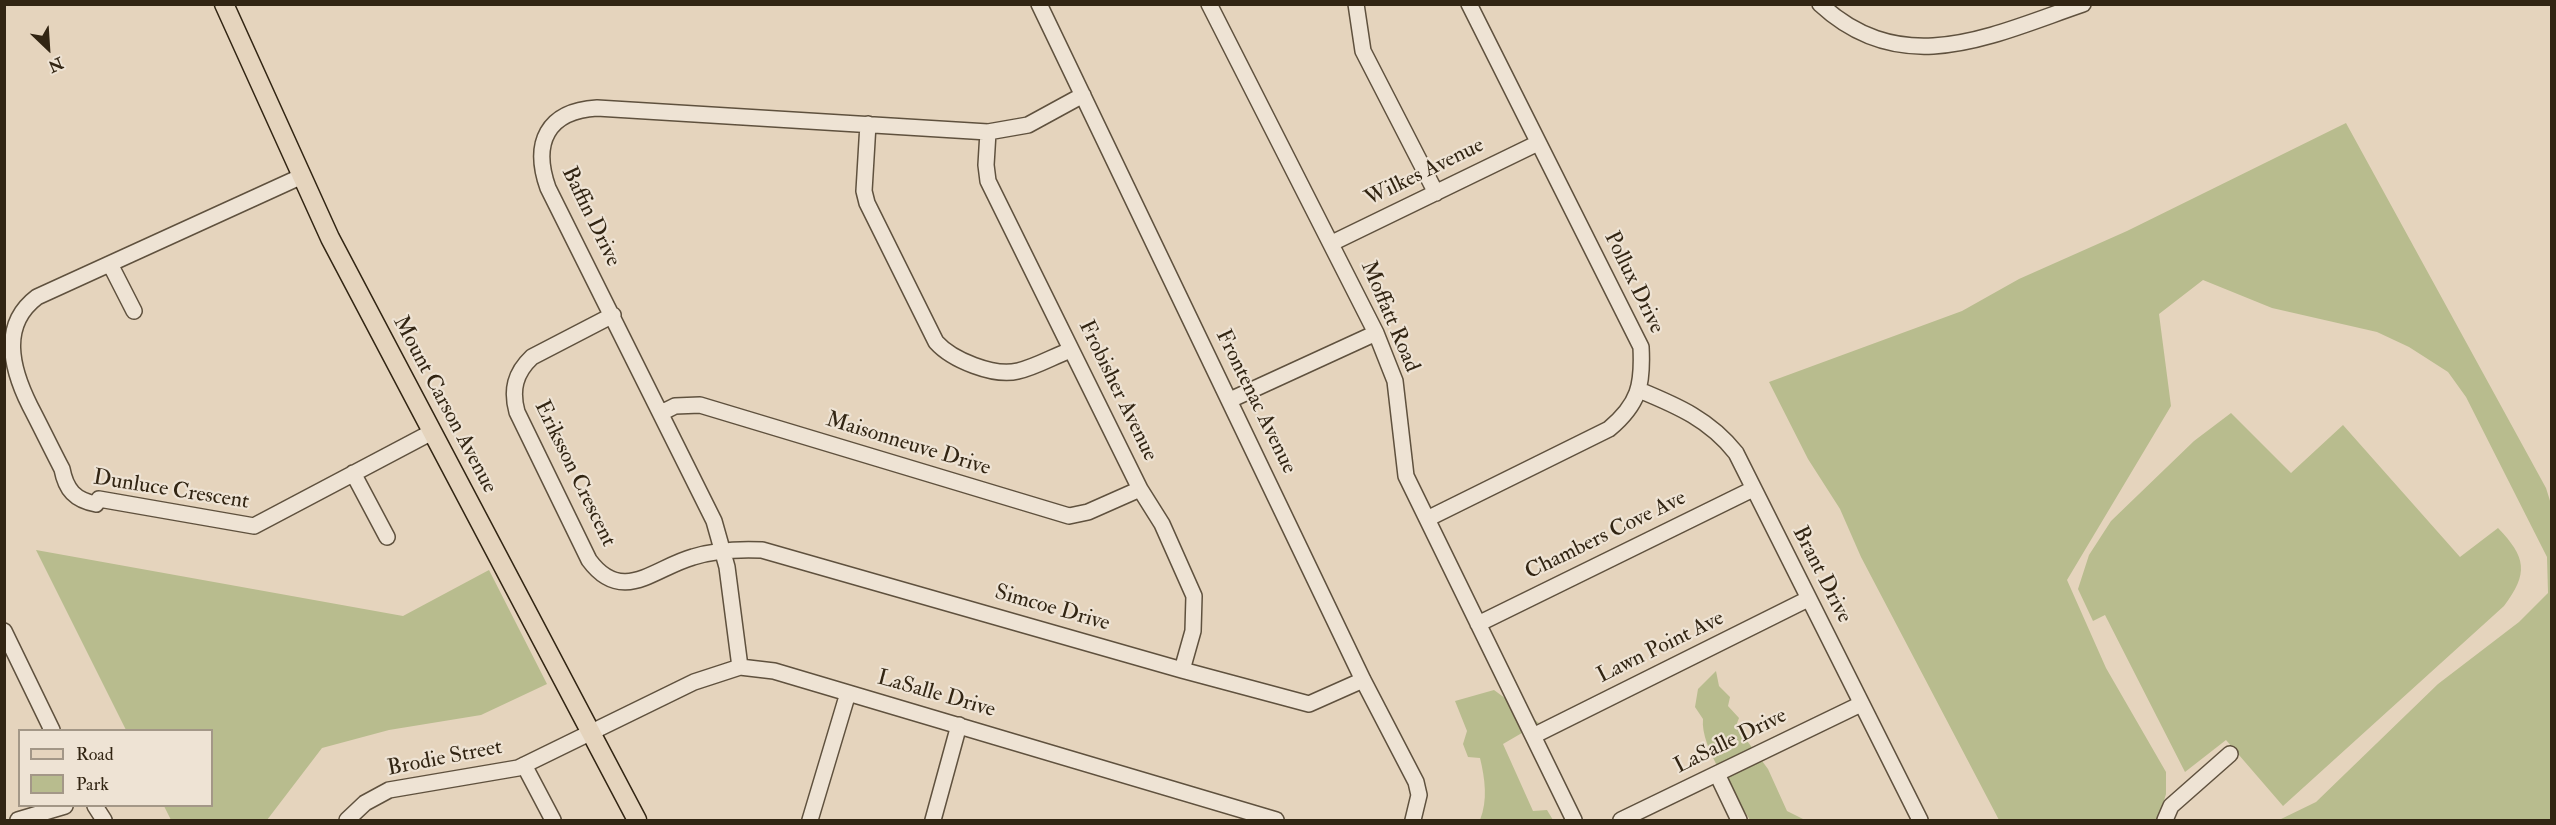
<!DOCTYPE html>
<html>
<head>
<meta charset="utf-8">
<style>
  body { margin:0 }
  #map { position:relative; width:2556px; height:825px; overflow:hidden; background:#e5d4bd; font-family:"IM FELL Double Pica",serif }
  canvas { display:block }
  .frame { position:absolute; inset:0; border:6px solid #322513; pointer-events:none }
  .legend { position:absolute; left:18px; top:729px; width:195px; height:78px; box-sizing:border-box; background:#eee3d4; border:2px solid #a39787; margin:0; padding:8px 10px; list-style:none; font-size:18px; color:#322513 }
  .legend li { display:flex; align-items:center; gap:12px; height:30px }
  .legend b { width:30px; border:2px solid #a39787 }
  .north { position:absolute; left:18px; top:18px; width:60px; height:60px; -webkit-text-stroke:4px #eee3d4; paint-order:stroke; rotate:155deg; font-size:16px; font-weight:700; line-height:24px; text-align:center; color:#322513 }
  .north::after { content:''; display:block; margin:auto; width:21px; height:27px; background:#322513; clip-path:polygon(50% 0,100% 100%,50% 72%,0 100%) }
</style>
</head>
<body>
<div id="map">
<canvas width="2556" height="825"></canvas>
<div class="frame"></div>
<ul class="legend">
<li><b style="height:8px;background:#e5d4bd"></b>Road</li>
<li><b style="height:16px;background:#b8bc8e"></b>Park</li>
</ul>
<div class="north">N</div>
</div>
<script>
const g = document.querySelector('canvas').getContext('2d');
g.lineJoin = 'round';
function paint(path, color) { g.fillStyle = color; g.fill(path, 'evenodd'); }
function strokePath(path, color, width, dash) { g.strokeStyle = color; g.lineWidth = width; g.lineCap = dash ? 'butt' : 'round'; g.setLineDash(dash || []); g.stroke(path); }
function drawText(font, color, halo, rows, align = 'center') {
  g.font = font + ' "IM FELL Double Pica",serif'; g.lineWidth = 4.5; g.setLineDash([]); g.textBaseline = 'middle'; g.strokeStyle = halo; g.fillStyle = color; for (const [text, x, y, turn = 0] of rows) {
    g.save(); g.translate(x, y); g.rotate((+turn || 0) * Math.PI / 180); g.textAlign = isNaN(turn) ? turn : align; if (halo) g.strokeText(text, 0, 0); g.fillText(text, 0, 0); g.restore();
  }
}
const green = new Path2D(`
  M2346,123L2546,488L2551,504V820H2279L2316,802L2438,684L2519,622L2548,593L2547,557L2466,397L2448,372L2409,347L2377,332L2272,308L2203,280L2159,314L2171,406L2067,580L2106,668L2166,772V794L2158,820H1999L1861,557L1840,509L1808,459L1769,382L1962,311L2019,279L2127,231Z
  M2231,413L2291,473L2343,425L2460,557L2498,528C2526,557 2529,573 2504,606L2283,806L2226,740L2185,772L2105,615L2093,621L2078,589L2089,555L2111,521L2194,441Z
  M36,550L403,616L489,570L547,684L481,715L389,730L322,748L267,820H171L164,806H212V730H126Z
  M1716,671L1719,686L1730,697L1728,706L1739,718L1736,726L1768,769L1787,811L1805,820H1750C1735,794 1700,748 1703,719L1695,707L1698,689Z
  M1494,690L1539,723L1503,744L1533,811L1547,810L1553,820H1480C1488,800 1485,779 1480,758L1468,757L1463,744L1467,731L1455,701Z`);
const minor = new Path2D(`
  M1039,4L1363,680L1416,782L1419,795L1413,820
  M1209,4L1376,333L1395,381L1406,476L1574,820
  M1356,4L1363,51L1436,193
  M1820,4C1903,81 1992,35 2083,4
  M868,124L864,191L867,203L936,342C952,360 994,377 1018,371C1036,367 1054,356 1071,350
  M988,132L986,165L988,181L1140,489L1162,524L1194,596L1193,631L1182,670
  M300,177L37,297C0,325 11,368 30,406C41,427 51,448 62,469C66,490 75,500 96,504L99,499L254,526L432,432
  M1332,243L1538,143
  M110,264L134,311
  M613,315L532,357C515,373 511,390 517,412L589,560C622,605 654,568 693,557C715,550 739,549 762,550L1182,670L1309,704L1363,680
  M1639,390C1678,406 1710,420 1736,453L1920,820
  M1230,400L1376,333
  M661,413L675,406L700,405L1069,516L1088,512L1140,489
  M353,473L387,537
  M1427,519L1609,429C1639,404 1643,385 1641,347L1469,4
  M1478,624L1753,489
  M4,631L52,730
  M740,667L727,567L714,521L548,188C532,143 547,111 597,108L988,132L1028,125L1083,95
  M1533,736L1808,599
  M524,765L553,820
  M1717,774L1739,820
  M95,806L104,820
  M18,820L65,806
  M347,820L365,803L389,790L518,768L694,682L740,667L774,671L1276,820
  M810,820L848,693
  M933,820L959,725
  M1621,820L1861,704
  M2165,820L2171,806L2230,754`);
const major = new Path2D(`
  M224,4L330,238L637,820`);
const streetNames = [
  ["Wilkes Avenue",1425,173,-26],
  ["Baffin Drive",590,217,64],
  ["Pollux Drive",1633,283,64],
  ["Moffatt Road",1389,317,67],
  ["Frobisher Avenue",1117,391,64],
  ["Frontenac Avenue",1255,402,64],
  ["Mount Carson Avenue",444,405,62],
  ["Maisonneuve Drive",908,445,17],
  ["Eriksson Crescent",574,474,64],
  ["Dunluce Crescent",171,491,9],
  ["Chambers Cove Ave",1606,536,-26],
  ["Brant Drive",1821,575,63],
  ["Simcoe Drive",1052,609,16],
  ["Lawn Point Ave",1661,648,-26],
  ["LaSalle Drive",936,695,16],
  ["LaSalle Drive",1731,742,-26],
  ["Brodie Street",445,759,-11]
];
paint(green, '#b8bc8e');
strokePath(minor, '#5f513e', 18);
strokePath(major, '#322513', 21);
strokePath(minor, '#eee3d4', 15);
strokePath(major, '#e5d4bd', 18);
drawText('22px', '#322513', '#eee3d4', streetNames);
</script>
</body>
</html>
